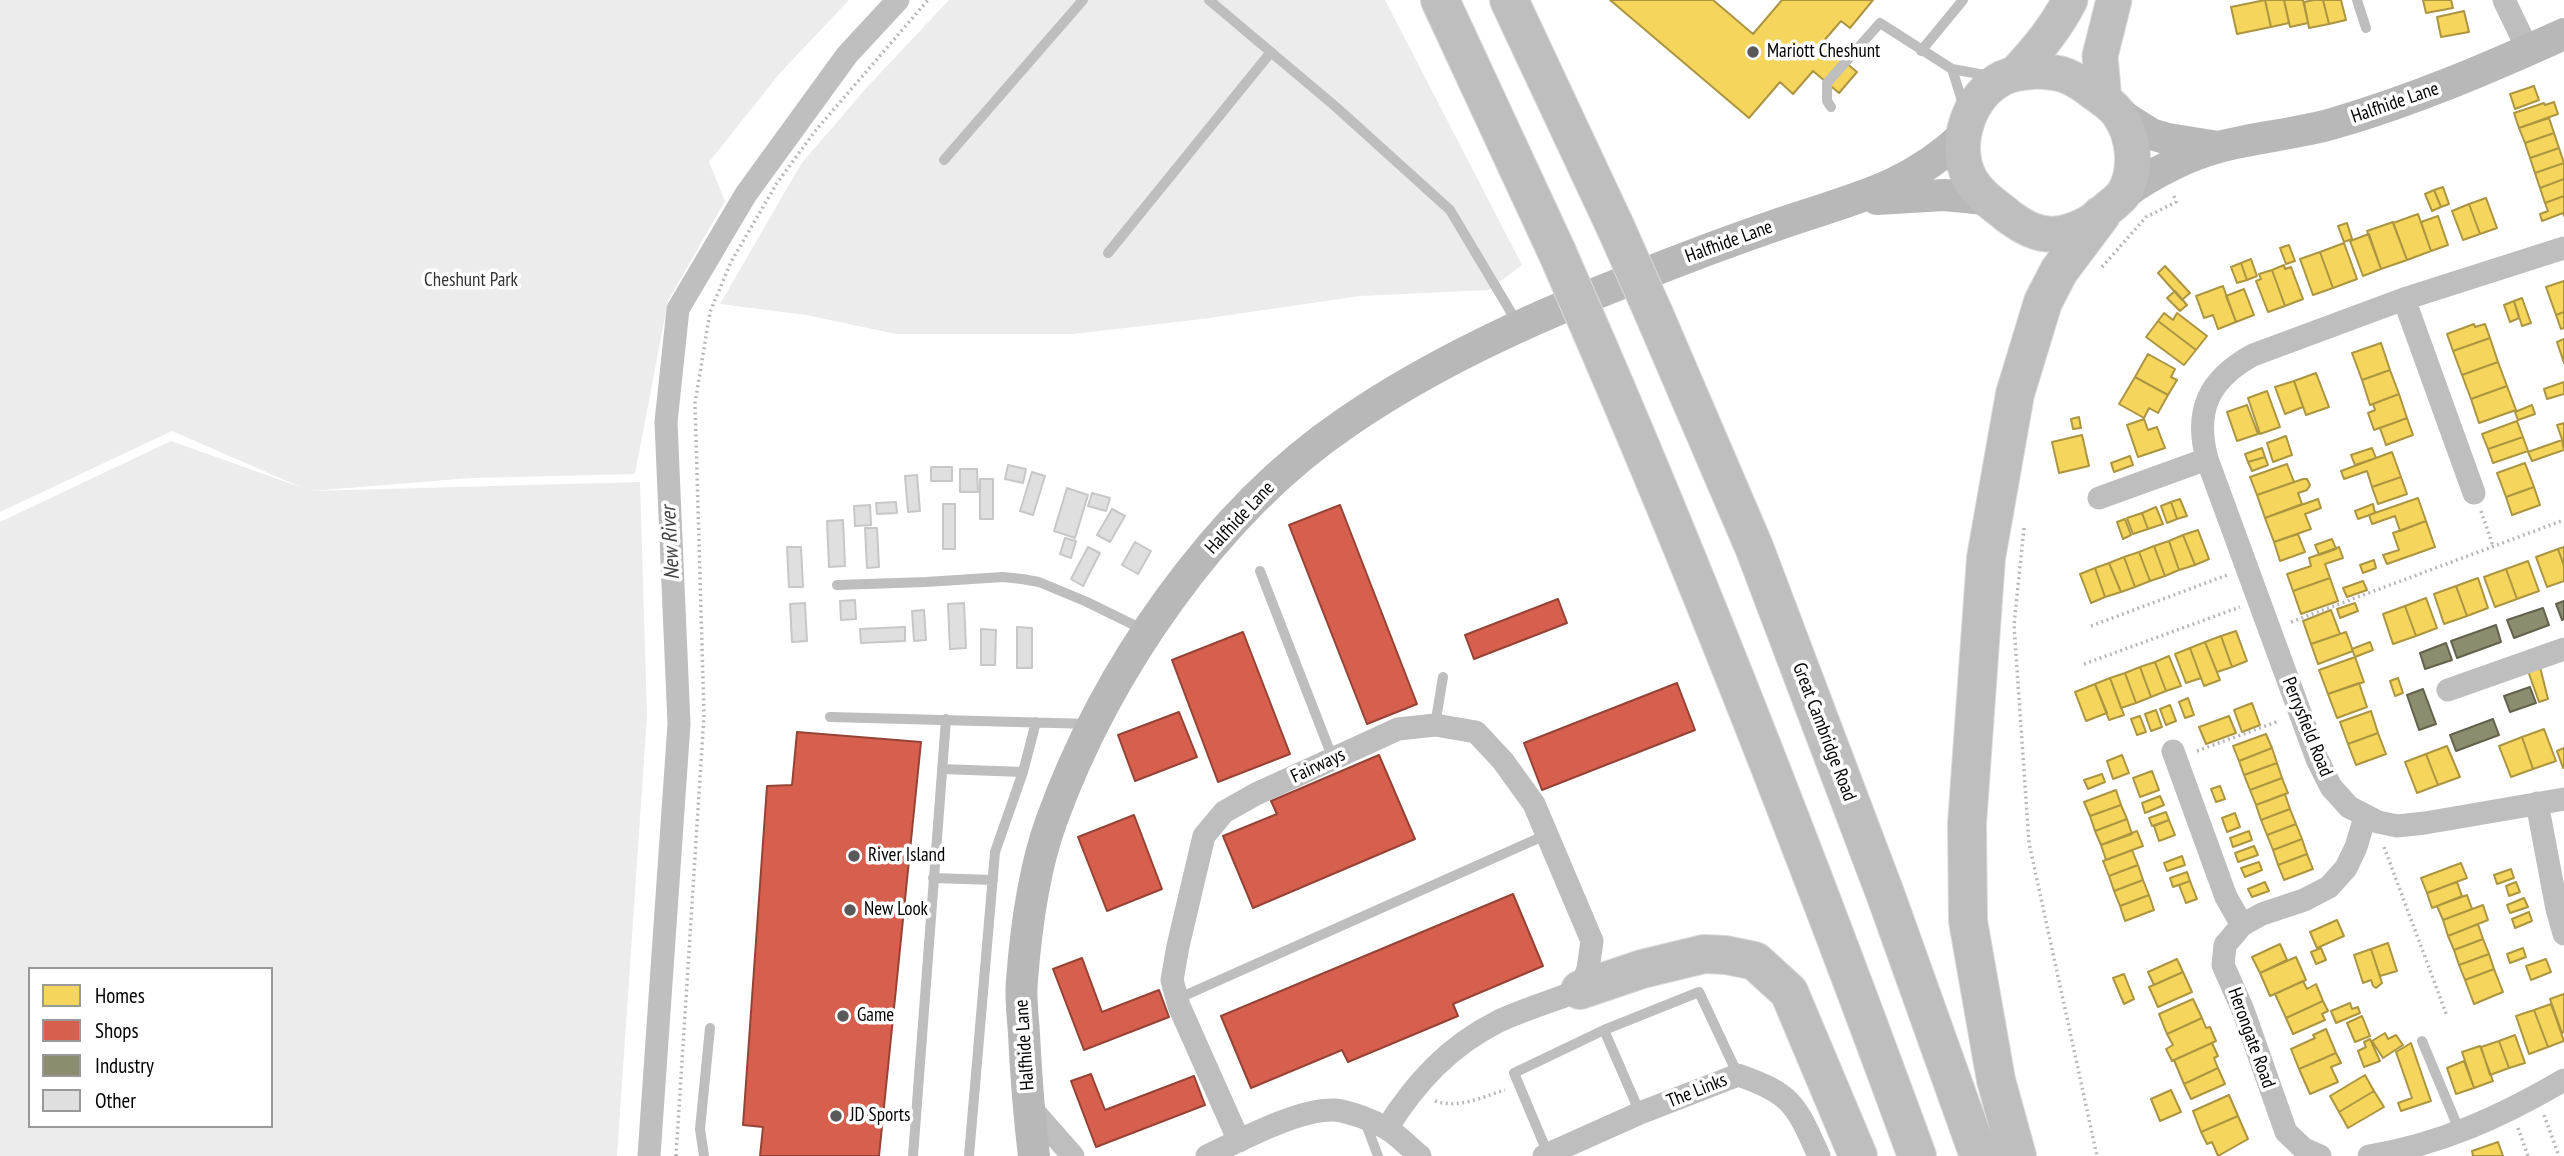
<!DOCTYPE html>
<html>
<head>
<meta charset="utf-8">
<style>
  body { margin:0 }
  #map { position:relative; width:2564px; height:1156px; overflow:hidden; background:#fff; font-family:"PT Sans Narrow",sans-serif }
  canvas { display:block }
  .legend { position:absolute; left:28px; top:967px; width:245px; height:161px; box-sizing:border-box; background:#fff; border:2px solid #999; margin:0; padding:9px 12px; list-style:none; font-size:21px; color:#000 }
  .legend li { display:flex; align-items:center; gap:14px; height:35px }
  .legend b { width:35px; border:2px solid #999 }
</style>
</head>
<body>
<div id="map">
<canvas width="2564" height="1156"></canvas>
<ul class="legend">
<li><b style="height:19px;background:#f6d55c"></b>Homes</li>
<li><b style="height:19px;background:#d6604d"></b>Shops</li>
<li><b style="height:19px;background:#8c8c6e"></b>Industry</li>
<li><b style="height:19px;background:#dfdfdf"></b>Other</li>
</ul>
</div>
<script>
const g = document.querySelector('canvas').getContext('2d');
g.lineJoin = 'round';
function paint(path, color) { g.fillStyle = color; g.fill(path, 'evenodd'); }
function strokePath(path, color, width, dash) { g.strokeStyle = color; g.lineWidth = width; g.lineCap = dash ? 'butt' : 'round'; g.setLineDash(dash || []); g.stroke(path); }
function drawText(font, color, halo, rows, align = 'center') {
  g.font = font + ' "PT Sans Narrow",sans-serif'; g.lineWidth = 7; g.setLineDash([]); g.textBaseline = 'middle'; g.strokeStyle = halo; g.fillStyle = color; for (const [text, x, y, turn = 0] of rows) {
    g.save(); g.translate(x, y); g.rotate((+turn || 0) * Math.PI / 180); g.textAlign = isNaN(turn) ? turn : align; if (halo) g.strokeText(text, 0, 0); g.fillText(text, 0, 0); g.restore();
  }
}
const green = new Path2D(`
  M0,0H849L780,73L709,162L725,201L668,301L635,474L471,478L311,491L640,482L647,716L617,1156H0V522L171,441L303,488L172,431L0,512ZM30,969H271V1126H30Z
  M949,0H1385L1522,265L1489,290L1360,296L1202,319L1073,334H896L806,315L720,304L801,164L868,86Z`);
const homes = new Path2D(`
  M1610,0H1713L1753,34L1782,0H1873L1850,28L1841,21L1822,43L1857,72L1839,93L1813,71L1793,94L1780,82L1749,118Z
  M2265,0L2271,27L2237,34L2231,7Z
  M2265,0H2284L2289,23L2271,27Z
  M2284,0H2303L2308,23L2290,27Z
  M2314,0H2323L2329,24L2309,28L2304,2Z
  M2323,0H2341L2346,20L2329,24Z
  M2423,0H2451L2453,8L2426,13Z
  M2464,11L2469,32L2441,37L2437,17Z
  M2534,86L2539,100L2515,109L2510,94Z
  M2554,102L2558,114L2519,128L2514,113L2544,103L2545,105Z
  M2549,118L2554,133L2525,143L2519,128Z
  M2554,133L2559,148L2530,158L2525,143Z
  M2559,148L2564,163L2535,173L2530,158Z
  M2564,163V179L2540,188L2535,173Z
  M2564,179V196L2545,203L2540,188Z
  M2443,187L2449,204L2441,207L2434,190Z
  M2434,190L2441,207L2432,211L2425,194Z
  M2564,196V216L2563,213L2542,221L2540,214L2548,211L2545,203Z
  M2486,198L2497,228L2480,234L2469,204Z
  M2469,204L2480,234L2463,240L2452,211Z
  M2418,214L2431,251L2407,260L2393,223Z
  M2438,216L2448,245L2431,251L2421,222Z
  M2393,222L2407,260L2381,269L2367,231Z
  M2347,223L2352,239L2344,242L2338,226Z
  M2369,234L2381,269L2363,276L2350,241Z
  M2344,243L2357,279L2333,288L2320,252Z
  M2289,245L2295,261L2286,264L2280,248Z
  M2320,252L2333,288L2313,295L2300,259Z
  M2251,259L2257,276L2247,280L2241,263Z
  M2241,263L2247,280L2237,283L2231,267Z
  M2284,265L2285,269L2291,267L2303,299L2285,306L2272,270Z
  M2165,266L2190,293L2182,300L2158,273Z
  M2272,270L2285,306L2268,312L2256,281L2261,279L2259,274Z
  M2564,281V312L2556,315L2546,287Z
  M2223,286L2236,322L2218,329L2213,315L2204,318L2196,296Z
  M2244,289L2254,315L2236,322L2226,296Z
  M2175,291L2187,305L2180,311L2167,298Z
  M2522,298L2531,323L2522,326L2514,301Z
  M2514,301L2519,318L2510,322L2504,305Z
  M2564,312V328L2561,329L2556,315Z
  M2164,313L2173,320L2177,313L2207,336L2196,350L2158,321Z
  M2158,321L2196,350L2184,365L2146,337Z
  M2474,324L2475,327L2485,324L2490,338L2453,351L2447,334Z
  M2490,338L2498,362L2462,375L2453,351Z
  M2564,339V363L2557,342Z
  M2381,343L2390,370L2362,380L2352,353Z
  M2148,354L2175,369L2171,377L2177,380L2168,395L2135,377Z
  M2498,362L2507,386L2471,399L2462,375Z
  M2390,370L2399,394L2370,405L2362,380Z
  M2316,373L2329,407L2306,415L2294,381Z
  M2135,377L2168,395L2158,413L2149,408L2144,418L2119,404Z
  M2294,381L2303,407L2285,414L2275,387Z
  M2564,382V394L2547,399L2544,389Z
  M2507,386L2516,410L2479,423L2471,399Z
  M2267,391L2280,427L2260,434L2248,398Z
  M2399,394L2407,418L2374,430L2368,413L2375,410L2373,404Z
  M2247,405L2258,434L2237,441L2227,412Z
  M2532,405L2535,414L2518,420L2515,412Z
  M2079,417L2081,428L2073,429L2071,419Z
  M2407,418L2413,435L2386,445L2380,428Z
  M2144,419L2148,430L2157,427L2165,448L2138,457L2127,425Z
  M2517,421L2523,437L2488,449L2482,434Z
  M2564,423V445L2557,425Z
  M2082,435L2089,466L2059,473L2052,442Z
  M2286,436L2292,455L2273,462L2267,443Z
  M2523,437L2528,451L2493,463L2488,449Z
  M2562,440L2564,450L2532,461L2528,452Z
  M2262,448L2265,457L2248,462L2245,454Z
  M2372,448L2376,458L2355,465L2351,455Z
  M2392,452L2401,477L2372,487L2367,471L2344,479L2341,471Z
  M2130,456L2133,465L2114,472L2111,463Z
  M2265,457L2268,465L2252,471L2248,462Z
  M2525,463L2534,487L2506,497L2497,473Z
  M2287,464L2294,482L2257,495L2250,477Z
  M2401,477L2407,494L2378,504L2372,487Z
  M2303,479H2307L2310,485L2307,490L2298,493L2302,504L2265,518L2257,495Z
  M2534,487L2540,505L2512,515L2506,497Z
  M2418,498L2426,521L2400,531L2395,516L2372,524L2369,515Z
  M2180,499L2187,516L2177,519L2171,502Z
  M2318,499L2321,508L2305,514L2311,529L2274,542L2265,518Z
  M2171,502L2177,519L2167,523L2161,506Z
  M2373,504L2375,513L2358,519L2355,511Z
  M2156,507L2163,524L2148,529L2142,513Z
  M2142,513L2148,529L2133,534L2127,518Z
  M2125,519L2131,535L2123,539L2117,522Z
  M2426,521L2435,547L2387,564L2383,555L2399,550L2393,533Z
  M2198,530L2209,559L2195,565L2183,535Z
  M2298,534L2305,552L2280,561L2274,542Z
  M2183,535L2195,565L2179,570L2169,541Z
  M2332,539L2336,549L2319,555L2315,545Z
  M2169,541L2179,570L2165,576L2154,546Z
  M2154,546L2165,576L2150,581L2139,552Z
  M2339,547L2343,558L2325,564L2330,578L2293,591L2287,574L2311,566L2309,558Z
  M2564,547V566L2558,549Z
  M2558,549L2564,566V581L2547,587L2536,557Z
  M2139,552L2150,581L2135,587L2124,557Z
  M2124,557L2135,587L2121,592L2109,563Z
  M2374,560L2376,568L2363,573L2360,565Z
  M2528,561L2539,591L2517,599L2506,569Z
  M2109,563L2121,592L2105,597L2095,568Z
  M2095,568L2105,597L2091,603L2080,574Z
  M2506,569L2517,599L2495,607L2484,577Z
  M2330,578L2338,601L2301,614L2293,591Z
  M2478,578L2488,608L2467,616L2456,586Z
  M2363,581L2367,590L2347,597L2343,588Z
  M2456,586L2467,616L2444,624L2434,594Z
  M2426,598L2437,628L2416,636L2405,606Z
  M2355,603L2358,611L2340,618L2337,609Z
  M2405,606L2416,636L2393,644L2383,614Z
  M2331,610L2340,634L2311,644L2303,621Z
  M2236,631L2247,661L2232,667L2221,636Z
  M2346,632L2353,651L2318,664L2311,644Z
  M2221,636L2232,667L2217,672L2205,642Z
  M2205,642L2220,680L2204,686L2190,648Z
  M2370,642L2373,650L2355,657L2352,649Z
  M2190,648L2201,678L2186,683L2175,654Z
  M2169,656L2181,686L2166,691L2155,662Z
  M2355,657L2364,682L2328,694L2319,670Z
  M2155,662L2166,691L2151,697L2140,667Z
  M2140,667L2151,697L2136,703L2125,673Z
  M2540,667L2548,699L2539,702L2528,671Z
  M2125,673L2136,703L2121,708L2110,678Z
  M2110,678L2124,715L2109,720L2095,684Z
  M2398,678L2403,693L2395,696L2390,681Z
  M2359,683L2367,707L2337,718L2328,694Z
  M2095,684L2107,713L2086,721L2075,692Z
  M2188,698L2194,715L2185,718L2179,702Z
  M2252,703L2260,725L2242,732L2234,710Z
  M2170,705L2176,721L2166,725L2160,709Z
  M2156,710L2162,727L2151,731L2145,714Z
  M2371,711L2378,733L2348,744L2340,722Z
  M2140,716L2146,732L2137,735L2131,719Z
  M2229,716L2236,733L2206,744L2199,727Z
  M2544,729L2556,761L2533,769L2522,737Z
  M2378,733L2386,754L2356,765L2348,744Z
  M2266,734L2272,748L2239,761L2233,746Z
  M2522,737L2533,769L2511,777L2499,746Z
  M2447,746L2460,777L2438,785L2426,754Z
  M2272,748L2277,763L2244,775L2239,761Z
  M2564,748V767L2563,768L2557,751Z
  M2426,754L2438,785L2417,793L2405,762Z
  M2122,755L2129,773L2113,779L2107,761Z
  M2277,763L2282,778L2250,790L2244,775Z
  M2152,771L2159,790L2140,797L2133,778Z
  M2102,774L2105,782L2088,789L2084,780Z
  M2282,778L2288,793L2256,805L2250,790Z
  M2220,786L2225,799L2216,802L2211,789Z
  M2116,790L2121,805L2090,816L2084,802Z
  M2285,794L2290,809L2261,820L2256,805Z
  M2160,796L2164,805L2145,813L2142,803Z
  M2121,805L2127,819L2095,831L2090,816Z
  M2290,809L2296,824L2267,835L2261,820Z
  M2166,812L2169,820L2152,826L2149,818Z
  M2235,813L2240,827L2227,832L2222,818Z
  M2127,819L2132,834L2101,845L2095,831Z
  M2169,820L2175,835L2159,841L2154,826Z
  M2296,824L2302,839L2273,850L2267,835Z
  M2137,831L2143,846L2106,860L2101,845Z
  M2249,831L2252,840L2233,847L2230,838Z
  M2302,839L2307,854L2278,865L2273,850Z
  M2254,846L2258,855L2238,862L2235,853Z
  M2132,850L2138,865L2109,876L2103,861Z
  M2307,854L2313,869L2284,880L2278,865Z
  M2182,856L2185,865L2167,871L2164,863Z
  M2259,862L2262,870L2245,877L2241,868Z
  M2461,863L2467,878L2427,893L2421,878Z
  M2138,865L2143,880L2114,891L2109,876Z
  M2511,869L2514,878L2497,884L2494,875Z
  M2187,872L2190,881L2173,887L2170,878Z
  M2143,880L2149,895L2120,906L2114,891Z
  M2190,881L2197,899L2186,903L2179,885Z
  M2265,882L2269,891L2252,897L2248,889Z
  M2457,882L2462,896L2432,908L2427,893Z
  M2516,882L2520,892L2509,896L2506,886Z
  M2149,895L2154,910L2125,921L2120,906Z
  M2467,895L2472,909L2443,920L2437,906Z
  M2524,898L2528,907L2510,913L2507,905Z
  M2483,905L2488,920L2448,936L2443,920Z
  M2529,912L2532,921L2515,928L2512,919Z
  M2337,920L2344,936L2317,948L2310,932Z
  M2478,924L2483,939L2454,950L2448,936Z
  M2483,939L2489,954L2459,965L2454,950Z
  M2388,943L2397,971L2380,976L2371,949Z
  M2280,944L2287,960L2260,973L2252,957Z
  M2321,948L2326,960L2316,964L2311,952Z
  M2523,948L2526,957L2510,963L2507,954Z
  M2371,949L2382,983L2376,988L2373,986L2371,980L2363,983L2354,955Z
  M2489,954L2494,969L2465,980L2459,965Z
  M2296,957L2306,980L2270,996L2260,973Z
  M2177,959L2183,972L2154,985L2148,972Z
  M2546,959L2551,972L2531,980L2526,966Z
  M2494,969L2503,992L2474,1004L2465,980Z
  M2183,972L2192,992L2158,1007L2149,987Z
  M2124,974L2134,999L2124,1004L2113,978Z
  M2303,981L2307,989L2316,984L2323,1001L2286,1018L2275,994Z
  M2564,994V1032L2562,1033L2550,999Z
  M2193,999L2202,1018L2167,1034L2159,1014Z
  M2323,1001L2328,1011L2322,1014L2325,1020L2293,1034L2286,1018Z
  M2350,1003L2352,1009L2358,1007L2360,1013L2336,1023L2331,1011Z
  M2551,1004L2564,1041L2548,1047L2534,1010Z
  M2534,1010L2548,1047L2529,1054L2516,1016Z
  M2362,1016L2370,1036L2355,1042L2347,1023Z
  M2202,1018L2206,1028L2210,1027L2216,1041L2172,1061L2166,1049L2173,1045L2167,1034Z
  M2326,1029L2336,1053L2299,1069L2291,1049L2315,1038L2313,1035Z
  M2385,1033L2388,1039L2396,1035L2403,1045L2383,1058L2372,1041Z
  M2515,1035L2525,1063L2509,1068L2499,1041Z
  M2370,1039L2380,1061L2364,1067L2358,1051L2366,1047L2364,1042Z
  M2499,1041L2509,1068L2490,1075L2481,1047Z
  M2212,1043L2218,1056L2214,1058L2218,1068L2184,1084L2174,1060Z
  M2411,1043L2431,1101L2401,1111L2398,1103L2412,1098L2396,1052Z
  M2480,1046L2493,1081L2474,1088L2462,1052Z
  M2336,1053L2341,1063L2331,1067L2338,1082L2310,1094L2299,1069Z
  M2464,1061L2474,1088L2456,1094L2447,1068Z
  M2218,1068L2225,1084L2191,1099L2184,1084Z
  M2365,1075L2374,1091L2339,1112L2330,1096Z
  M2171,1090L2181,1112L2160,1121L2151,1099Z
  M2374,1091L2384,1107L2348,1128L2339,1112Z
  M2229,1095L2238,1116L2201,1132L2193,1111Z
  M2238,1116L2248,1139L2218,1156L2212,1142L2207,1144L2201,1132Z
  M2498,1142L2503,1156H2473L2472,1151Z`);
const shops = new Path2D(`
  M1340,505L1417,704L1367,724L1289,525Z
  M1558,599L1567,623L1474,659L1465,635Z
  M1243,632L1290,754L1218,782L1172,660Z
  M1677,683L1695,730L1542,790L1524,743Z
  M1179,712L1197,757L1135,781L1118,735Z
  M797,732L921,742L879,1156H760L763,1127L743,1125L767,786L792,785Z
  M1379,755L1415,839L1253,908L1223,836L1277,814L1271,801Z
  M1134,815L1162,889L1107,911L1078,837Z
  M1513,894L1543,966L1453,1004L1458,1016L1348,1062L1342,1050L1251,1088L1221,1016Z
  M1082,958L1102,1012L1159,990L1169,1017L1084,1050L1053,969Z
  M1091,1074L1105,1110L1194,1076L1205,1105L1096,1147L1071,1081Z`);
const industry = new Path2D(`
  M2564,601V619L2562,620L2556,604Z
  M2543,608L2549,625L2514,638L2507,620Z
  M2496,625L2501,642L2457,658L2451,641Z
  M2446,643L2452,660L2425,669L2420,653Z
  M2530,687L2536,703L2510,712L2504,696Z
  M2423,689L2436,724L2419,730L2407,695Z
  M2493,719L2499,735L2456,751L2450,735Z`);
const canal = new Path2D(`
  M649,1156L679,724L666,422L678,309L746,194L847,55L898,0`);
const building = new Path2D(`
  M1008,465L1026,469L1023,483L1005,479Z
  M931,467H952V481H931Z
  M960,469H977L978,492H960Z
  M1032,472L1045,476L1033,515L1020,511Z
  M917,475L920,511L908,512L905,476Z
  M980,479H993V519H980Z
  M1067,488L1088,495L1075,538L1054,531Z
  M1092,493L1110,498L1106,511L1088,506Z
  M896,502L897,513L877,514L876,503Z
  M943,504H955V549H943Z
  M870,505L871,525L855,526L854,506Z
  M1112,509L1125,516L1110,542L1097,535Z
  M843,520L845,566L829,567L827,521Z
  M865,528H877L879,567L867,568Z
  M1065,538L1076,541L1071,558L1060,554Z
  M1135,542L1151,551L1138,574L1122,565Z
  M787,547H801L803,587H789Z
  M1088,547L1100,553L1083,586L1071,579Z
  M855,600L856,619L841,620L840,601Z
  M805,603L807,641L792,642L790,604Z
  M964,603L966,648L950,649L948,604Z
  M924,610L926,640L914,641L912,611Z
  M905,627V641L861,643L860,629Z
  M1017,627L1032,628V668H1017Z
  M981,629L996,630L995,665H981Z`);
const path = new Path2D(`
  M2102,267L2146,217L2176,202L2173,193
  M2481,511L2493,546
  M2024,528L2014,625L2029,843L2097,1156
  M2291,622L2564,520
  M2091,626L2227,575
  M2084,664L2240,607
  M2197,751L2279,721
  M2384,847L2447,1016
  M1435,1101C1459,1109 1482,1097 1505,1090
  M2544,1115L2559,1156
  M2518,1128L2528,1156
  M676,1156L704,715L695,403L710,312L731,262L777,183L816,130L928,0`);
const service = new Path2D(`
  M1209,0L1336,107L1450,210L1518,324
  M2357,0L2366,28
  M1921,51L1963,0
  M1952,69L1964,107
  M1831,107L1827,101V83L1880,23L1952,69L1990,76
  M944,160L1083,0
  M1108,253L1271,52
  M1260,571L1333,759
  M837,585L926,582L1003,577L1022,579L1039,582L1087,602L1146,631
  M830,717L1091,724
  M1435,725L1443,677
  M942,769L1023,772
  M933,878L993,880
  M1177,999L1548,834
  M1604,1030L1640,1113
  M2422,1041L2460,1132
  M1364,1119L1378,1156
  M1548,1154L1514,1073L1604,1030L1699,992L1738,1075
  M704,1156L700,1129L710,1028
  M913,1156L946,719
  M969,1156L995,852L1023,772L1036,722`);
const minor = new Path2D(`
  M2504,0L2528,50
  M2564,248L2404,299L2253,355C2209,379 2194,410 2207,459L2317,759L2331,787L2349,807L2378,822L2397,826L2425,823L2564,799
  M2404,299L2474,493
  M2099,498L2207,459
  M2448,690L2564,649
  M2173,751L2226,897L2242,925
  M2537,803L2557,909L2564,934
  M1029,1106L1073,1156
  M1239,1141L1179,1006L1172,980L1178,946L1204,836L1224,812L1256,794L1398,729L1435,725L1476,732L1503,761L1534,804L1592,941L1588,969L1580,990C1553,1001 1525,1009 1499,1021C1449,1046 1416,1082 1387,1128
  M1207,1156C1239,1141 1299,1108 1335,1110C1351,1112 1372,1120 1386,1128C1398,1135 1409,1147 1420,1156
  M1544,1156L1640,1113L1738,1075C1793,1094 1796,1105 1819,1156
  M2320,1156L2304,1149L2286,1132L2243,1010L2223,965L2225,945L2242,925L2262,914L2304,900L2329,887L2346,868L2356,847L2365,817
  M2369,1156C2441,1144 2501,1117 2564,1080`);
const secondary = new Path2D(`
  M2118,113L2151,134L2168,139L2218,147
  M2123,194C2152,174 2185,156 2219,147C2257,137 2297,134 2335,123C2414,100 2489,68 2564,34
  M1877,199L1944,195L1986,199
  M1034,1156C1029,1115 1026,1075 1024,1034C1023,1016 1020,998 1022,980C1026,928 1033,872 1051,822C1105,672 1214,512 1347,422C1433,363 1530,319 1627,281C1679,260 1732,240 1785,222C1852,199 1908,188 1962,137`);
const primary = new Path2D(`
  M2040,71C2046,72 2054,72 2061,74C2072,77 2084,85 2093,92C2102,98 2111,104 2118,113C2134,135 2138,169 2124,193C2120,199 2113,204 2108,208C2094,222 2076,231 2057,234C2038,236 2023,227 2008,216C1995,205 1979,195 1970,179C1952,144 1969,95 2003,78C2015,72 2027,72 2040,71Z
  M2016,73C2037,50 2056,28 2070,0
  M2104,100L2100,56L2114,0`);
const trunk = new Path2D(`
  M1440,0L1557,252
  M1509,0L1615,226
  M1654,314L1754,547L1886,896L1979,1156
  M1597,344C1712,611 1817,883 1917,1156
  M1580,990L1642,969L1704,954L1726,955L1755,961L1789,992L1858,1156
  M2017,1156L1996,1080L1968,921L1967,824L1986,558L2015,394L2043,302L2059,271L2101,215`);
const trunkBridge = new Path2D(`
  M1615,226L1654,314
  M1557,252L1597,344`);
const markers = [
  [1753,52,7,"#595959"],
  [854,856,7,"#595959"],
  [850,910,7,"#595959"],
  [843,1016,7,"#595959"],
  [836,1116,7,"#595959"]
];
const poiNames = [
  ["Mariott Cheshunt",1767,52],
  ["River Island",868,856],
  ["New Look",864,910],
  ["Game",857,1016],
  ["JD Sports",850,1116]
];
const streetNames = [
  ["Halfhide Lane",2395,103,-19],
  ["Halfhide Lane",1729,242,-20],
  ["Halfhide Lane",1240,518,-47],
  ["Perrysfield Road",2307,727,68],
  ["Great Cambridge Road",1824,732,69],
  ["Fairways",1318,766,-25],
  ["Herongate Road",2251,1038,70],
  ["Halfhide Lane",1025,1045,-94],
  ["The Links",1697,1091,-22]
];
const parkNames = [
  ["Cheshunt Park",471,281]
];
const waterNames = [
  ["New River",671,543,-93]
];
paint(green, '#ececec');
paint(homes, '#f6d55c');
strokePath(homes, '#ac9540', 2);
paint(shops, '#d6604d');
strokePath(shops, '#964336', 2);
paint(industry, '#8c8c6e');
strokePath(industry, '#62624d', 2);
strokePath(canal, '#bfbfbf', 23);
paint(building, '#dfdfdf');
strokePath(building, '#c7c7c7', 2);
strokePath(primary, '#dbdbdb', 37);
strokePath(trunk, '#dbdbdb', 40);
strokePath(path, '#b9b9b9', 3.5, [2, 3.5]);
strokePath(service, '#bebebe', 10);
strokePath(minor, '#bebebe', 23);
strokePath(secondary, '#b8b8b8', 32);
strokePath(primary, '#bebebe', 35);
strokePath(trunk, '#bebebe', 38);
strokePath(trunkBridge, '#dbdbdb', 40, []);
strokePath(trunkBridge, '#bebebe', 38);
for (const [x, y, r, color] of markers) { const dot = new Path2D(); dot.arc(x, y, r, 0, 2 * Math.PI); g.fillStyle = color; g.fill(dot); strokePath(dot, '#fff', 2.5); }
drawText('19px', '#000', '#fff', poiNames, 'left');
drawText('19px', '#000', '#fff', streetNames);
drawText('19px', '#333', '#fff', parkNames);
drawText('italic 21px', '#444', '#fff', waterNames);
</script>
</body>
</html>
